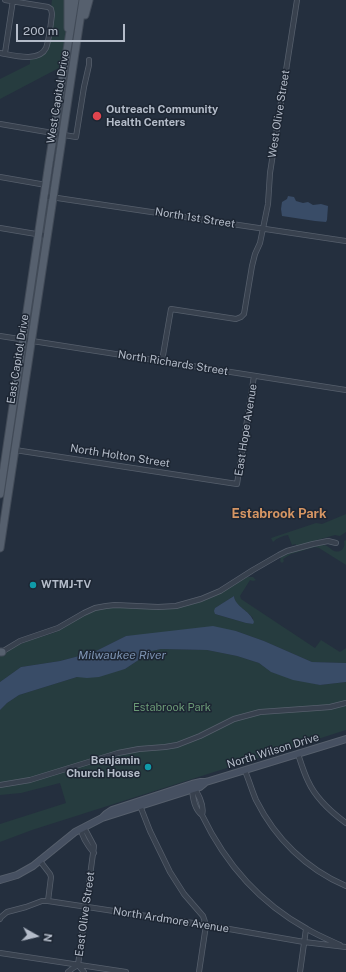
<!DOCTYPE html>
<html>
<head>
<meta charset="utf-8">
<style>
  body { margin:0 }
  #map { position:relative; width:346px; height:972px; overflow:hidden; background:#242f3e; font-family:"Public Sans",sans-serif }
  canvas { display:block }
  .north { position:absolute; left:16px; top:916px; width:40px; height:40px; -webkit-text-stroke:3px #1d2633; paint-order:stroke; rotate:98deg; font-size:11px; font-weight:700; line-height:16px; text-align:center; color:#b4bcc9 }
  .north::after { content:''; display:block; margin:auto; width:14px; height:18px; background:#b4bcc9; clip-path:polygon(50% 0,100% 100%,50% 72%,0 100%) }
  .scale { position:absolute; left:16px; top:24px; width:109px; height:18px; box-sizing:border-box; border:2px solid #b4bcc9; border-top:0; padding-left:5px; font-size:12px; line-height:14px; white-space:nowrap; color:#b4bcc9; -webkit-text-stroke:3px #1d2633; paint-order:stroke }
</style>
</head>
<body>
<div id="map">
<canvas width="346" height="972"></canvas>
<div class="north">N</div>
<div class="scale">200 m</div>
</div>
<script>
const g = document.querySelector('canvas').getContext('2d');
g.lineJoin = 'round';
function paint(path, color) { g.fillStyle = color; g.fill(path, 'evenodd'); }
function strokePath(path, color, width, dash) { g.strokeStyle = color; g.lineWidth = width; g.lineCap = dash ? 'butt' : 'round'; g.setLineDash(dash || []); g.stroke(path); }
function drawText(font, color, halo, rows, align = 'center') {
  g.font = font + ' "Public Sans",sans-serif'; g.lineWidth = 3; g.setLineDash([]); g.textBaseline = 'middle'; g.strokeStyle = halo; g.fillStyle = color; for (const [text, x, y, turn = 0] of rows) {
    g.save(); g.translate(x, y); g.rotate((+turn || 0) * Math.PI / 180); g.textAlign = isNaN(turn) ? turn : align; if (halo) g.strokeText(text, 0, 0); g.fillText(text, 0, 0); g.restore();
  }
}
const green = new Path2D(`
  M52,0H66V39L60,68L57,69L0,99V79L30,64V60L46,53L48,50L54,16L53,10L51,7Z
  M346,514V532L340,536L335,535L296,546V544L292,545L288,535C282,536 277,538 273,542L271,538L316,523L322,524Z
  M346,540V565L319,548L315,547L291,554L283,559L284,561L282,563L280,561L281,557C289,553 315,544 323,545C330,545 332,554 340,551C344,549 345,545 344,541Z
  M247,577H253L256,580L253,581L250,580L240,596L241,599L315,648L321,640L340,652L346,648V663L312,662L264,641L236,631L126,636L94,652L60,661L21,667L0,682V657C7,652 15,646 23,643C34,638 47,636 58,631C72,624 83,613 98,609C113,605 135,609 150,609C190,610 214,598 247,577ZM234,596L236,603L248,613L253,618V624L246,623L215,614V608Z
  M161,649L207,650L237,656L259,663L271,672L320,685L346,682V730L32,830L0,842V824L66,803L60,783L21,793L0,795V710L7,703L19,695L77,677L125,669L152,651Z`);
const water = new Path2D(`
  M288,196L294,197L296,201L303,203L308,202L313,205L321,204L328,206L327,220L326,222L315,221L282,216L281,209L282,202L287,199Z
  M234,596C235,607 250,610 254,622L253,624L246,623L215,614L214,611L215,608Z
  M213,626L236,631L264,641L312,662L346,663V682L320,685L293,680L271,672L259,663L237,656L207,650L161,649L152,651L125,669L99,677L87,678L77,677L19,695L7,703L0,710V682L21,667L60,661L94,652L126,636Z`);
const street = new Path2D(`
  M0,53C12,55 39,63 46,48C49,40 51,23 52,14L51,9L48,7L5,0
  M5,53L13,0
  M0,124L76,137L84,87L89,65V60
  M0,177L46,185
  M44,196L346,241
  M0,228L48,236
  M0,336L346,390
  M162,361L171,309L236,319L241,317L244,314L252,266L255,254L260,243L268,204L270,173L297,0
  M15,450L237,484L254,376
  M0,653L20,641L58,628L84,613L95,608L106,606L115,605L158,607L176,606L201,599L220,591L253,570L279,555L287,551L313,544L328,541L336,543
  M298,754C301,763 304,773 308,781C316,799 331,812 346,823
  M245,771C249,780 252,791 256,800C275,838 306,869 346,886
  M192,784C197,792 205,805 202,815C194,809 192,794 192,784Z
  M0,785L30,780L118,753L139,749L165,747L177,745L200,736L234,719L260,712L317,708L330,707L346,703
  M139,803L150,831L170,872L184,894L203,916L206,925L199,972
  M202,815C225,863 260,903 307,929C317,935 329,940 340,945
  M81,829L86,831L94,846L78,965L84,972
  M81,829C82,837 88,846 94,853
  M40,861L50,874L51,877L48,901
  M0,919L1,917L7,912L26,907L42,901H48L206,925L304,942L346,947
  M0,953L126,972
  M68,972L73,968L78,965
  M300,972L306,929`);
const secondary = new Path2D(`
  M102,818L106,814L112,810L192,784L201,782H206L346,739
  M0,880L17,875L33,866L75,832L102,818L200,787L206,782`);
const primary = new Path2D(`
  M85,15L89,0
  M68,28V0
  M0,494L49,163L75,0
  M0,548L83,0
  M0,652H2`);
const markers = [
  [97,116,5,"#e0444e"],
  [33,585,4,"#0f9aa8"],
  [148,767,4,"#0f9aa8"]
];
const streetNames = [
  ["West Capitol Drive",58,97,-81],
  ["West Olive Street",279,114,-81],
  ["North 1st Street",195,218,9],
  ["East Capitol Drive",18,359,-81],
  ["North Richards Street",173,363,9],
  ["East Hope Avenue",246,430,-81],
  ["North Holton Street",120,456,9],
  ["North Wilson Drive",273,751,-17],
  ["East Olive Street",85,914,-82],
  ["North Ardmore Avenue",171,920,9]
];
const poiNames = [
  ["Outreach Community",106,110],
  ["Health Centers",106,123],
  ["WTMJ-TV",41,585],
  ["Benjamin",140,761,"right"],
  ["Church House",140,774,"right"]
];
const parkNames = [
  ["Estabrook Park",172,708]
];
const waterNames = [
  ["Milwaukee River",122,655]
];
const quarterNames = [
  ["Estabrook Park",279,514]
];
paint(green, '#263c3f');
paint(water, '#394c67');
strokePath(street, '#565f6c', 6);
strokePath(secondary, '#565f6c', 8);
strokePath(primary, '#414a57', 9);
strokePath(street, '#38414e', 4.5);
strokePath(secondary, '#465061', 6);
strokePath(primary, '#56606e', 7);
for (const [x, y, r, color] of markers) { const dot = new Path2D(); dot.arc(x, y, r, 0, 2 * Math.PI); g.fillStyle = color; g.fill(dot); strokePath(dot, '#1d2633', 1.5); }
drawText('11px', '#b4bcc9', '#1d2633', streetNames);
drawText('bold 11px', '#b4bcc9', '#1d2633', poiNames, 'left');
drawText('11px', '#6b9a76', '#1d2633', parkNames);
drawText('italic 12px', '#7c92b1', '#1d2633', waterNames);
drawText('bold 13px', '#d59563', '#1d2633', quarterNames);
</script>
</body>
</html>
